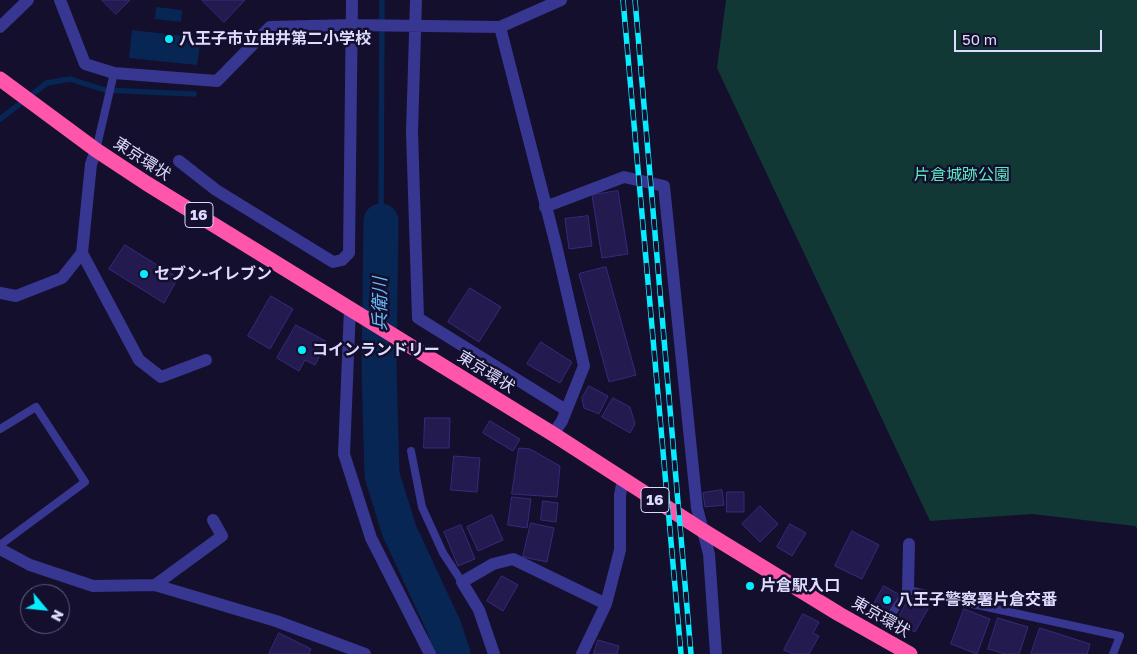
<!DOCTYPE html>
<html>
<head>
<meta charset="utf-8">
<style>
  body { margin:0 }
  #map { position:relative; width:1137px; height:654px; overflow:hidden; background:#130f2d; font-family:"Golos Text",sans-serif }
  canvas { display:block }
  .north { position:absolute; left:20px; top:584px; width:50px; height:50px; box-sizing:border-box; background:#130f2d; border:1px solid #646181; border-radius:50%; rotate:118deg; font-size:14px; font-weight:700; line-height:20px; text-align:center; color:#dedbff }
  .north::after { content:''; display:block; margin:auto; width:18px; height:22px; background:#07edff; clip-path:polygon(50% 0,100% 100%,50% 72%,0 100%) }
  .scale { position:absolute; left:954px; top:30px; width:148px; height:22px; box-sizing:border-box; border:2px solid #dedbff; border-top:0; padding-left:6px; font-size:15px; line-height:18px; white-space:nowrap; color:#dedbff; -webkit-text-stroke:4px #130f2d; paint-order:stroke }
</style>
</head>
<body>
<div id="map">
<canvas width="1137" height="654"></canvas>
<div class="north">N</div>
<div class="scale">50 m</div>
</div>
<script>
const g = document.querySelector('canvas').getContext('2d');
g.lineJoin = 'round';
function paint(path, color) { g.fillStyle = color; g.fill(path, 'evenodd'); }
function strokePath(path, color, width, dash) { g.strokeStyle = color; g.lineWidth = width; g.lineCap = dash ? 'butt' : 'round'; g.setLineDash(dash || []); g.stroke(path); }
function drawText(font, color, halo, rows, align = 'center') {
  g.font = font + ' "Golos Text","Noto Sans JP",sans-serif'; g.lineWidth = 5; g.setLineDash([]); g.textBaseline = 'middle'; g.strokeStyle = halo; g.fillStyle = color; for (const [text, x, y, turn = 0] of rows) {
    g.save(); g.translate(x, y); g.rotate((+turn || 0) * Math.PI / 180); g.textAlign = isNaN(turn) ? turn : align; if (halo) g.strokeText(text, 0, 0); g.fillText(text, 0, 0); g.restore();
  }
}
const green = new Path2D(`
  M726,0H1137V528L1135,526L1032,514L930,521L717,68Z`);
const water = new Path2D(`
  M156,7L182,10L181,22L155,19Z
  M132,30L201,38L197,65L129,58Z`);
const stream = new Path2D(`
  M0,119L47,83L70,79L105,90L194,94
  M381,221L382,0`);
const river = new Path2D(`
  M381,221L379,367L382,475L399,530L444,627L453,654`);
const building = new Path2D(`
  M102,0H130L116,14Z
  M202,0H245L224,22Z
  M618,191L628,254L602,258L592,195Z
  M588,216L592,246L569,249L565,219Z
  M125,245L178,278L164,303L109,269Z
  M606,267L636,375L609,382L579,274Z
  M470,288L501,307L479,342L448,322Z
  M271,296L293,309L270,349L248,336Z
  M296,325L327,342L315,365L305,360L299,371L277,358Z
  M541,342L572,362L560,383L527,364Z
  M589,386L608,396L599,414L584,408L582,398Z
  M613,398L630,407L635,424L630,433L602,417Z
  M425,418H450L449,448H424Z
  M490,421L520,439L513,451L483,433Z
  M519,448L530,449L560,466L557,497L512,494Z
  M454,456L480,458L477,492L451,490Z
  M722,490L724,505L705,507L703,493Z
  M727,492H744V512H727Z
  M512,497L531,499L527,528L508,525Z
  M543,501L558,503L556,522L541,520Z
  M760,506L778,524L760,542L742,524Z
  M492,515L503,540L478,551L467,527Z
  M531,523L554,528L547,562L523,557Z
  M790,524L806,533L792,556L777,547Z
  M461,525L475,559L458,566L444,532Z
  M852,531L879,545L862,579L835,566Z
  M502,576L518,585L503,611L487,601Z
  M884,586L900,595L891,613L874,604Z
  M910,597L929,607L915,632L896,622Z
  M964,609L990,619L977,654L951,644Z
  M803,614L819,622L813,633L819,636L809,654H793L784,650Z
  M998,618L1028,627L1019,654H1005L988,649Z
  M1040,628L1090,644L1087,654H1031Z
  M279,633L311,649L309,654H269Z
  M598,640L619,646L617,654H594Z`);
const lane = new Path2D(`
  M96,150L114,73
  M0,429L36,407L85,482L0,545
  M411,451L422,507L443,553L462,582
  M885,624L908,590L1120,636L1113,654`);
const street = new Path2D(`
  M60,0L85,64L114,73L217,81L270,27L352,25L500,27L561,0
  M416,0L412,132L418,318L566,410
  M0,27L28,0
  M500,27L556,245L584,366L562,421L553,434
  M96,150L91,164L82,253L139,360L161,377L206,360
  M179,161L216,190L333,262L342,260L349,253L352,0
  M545,207L624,177L664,186L697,508L709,554L716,654
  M0,293L16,296L62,278L82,253
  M350,308L344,454L371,538L430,654
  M0,549L30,565L93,586L155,585L276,621L365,654
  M155,585L222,536L213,520
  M908,590L909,544
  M494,654L479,610L462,582L493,564L513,559L606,604
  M582,654L606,604L620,550V495L623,480`);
const highway = new Path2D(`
  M0,79L96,150L146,183L553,434L702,530L839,614L910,654`);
const rail = new Path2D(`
  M623,0L681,654
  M635,0L691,654`);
const markers = [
  [169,39,5,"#07edff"],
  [144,274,5,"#07edff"],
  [302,350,5,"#07edff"],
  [750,586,5,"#07edff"],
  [887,600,5,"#07edff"]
];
const shields = [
  [199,215,28],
  [655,500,28]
];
const shieldNames = [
  ["16",199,215],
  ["16",655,500]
];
const poiNames = [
  ["八王子市立由井第二小学校",179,39],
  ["セブン-イレブン",154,274],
  ["コインランドリー",312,350],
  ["片倉駅入口",760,586],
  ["八王子警察署片倉交番",897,600]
];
const streetNames = [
  ["東京環状",142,159,33],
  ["東京環状",486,372,32],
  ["東京環状",881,617,30]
];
const parkNames = [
  ["片倉城跡公園",962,175]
];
const waterNames = [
  ["兵衛川",380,304,-90]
];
paint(green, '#123835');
paint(water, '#082653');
strokePath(stream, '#082653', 5.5);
strokePath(river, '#082653', 35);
paint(building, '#231a50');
strokePath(building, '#382a7d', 1);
strokePath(lane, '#373690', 8);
strokePath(street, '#373690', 12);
strokePath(highway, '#ff56ac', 15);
strokePath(rail, '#07edff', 5.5);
strokePath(rail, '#130f2d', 4, [11]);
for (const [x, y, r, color] of markers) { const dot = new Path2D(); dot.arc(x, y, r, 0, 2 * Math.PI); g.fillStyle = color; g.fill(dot); strokePath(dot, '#130f2d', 2); }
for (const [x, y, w] of shields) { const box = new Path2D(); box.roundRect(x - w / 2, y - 12.5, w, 25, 4); g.fillStyle = '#130f2d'; g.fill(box); strokePath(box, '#dedbff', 1); }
drawText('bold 15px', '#dedbff', null, shieldNames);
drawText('bold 16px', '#dedbff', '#130f2d', poiNames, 'left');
drawText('16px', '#dedbff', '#130f2d', streetNames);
drawText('16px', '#5ceac2', '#130f2d', parkNames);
drawText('italic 18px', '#69beff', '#130f2d', waterNames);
</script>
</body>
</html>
